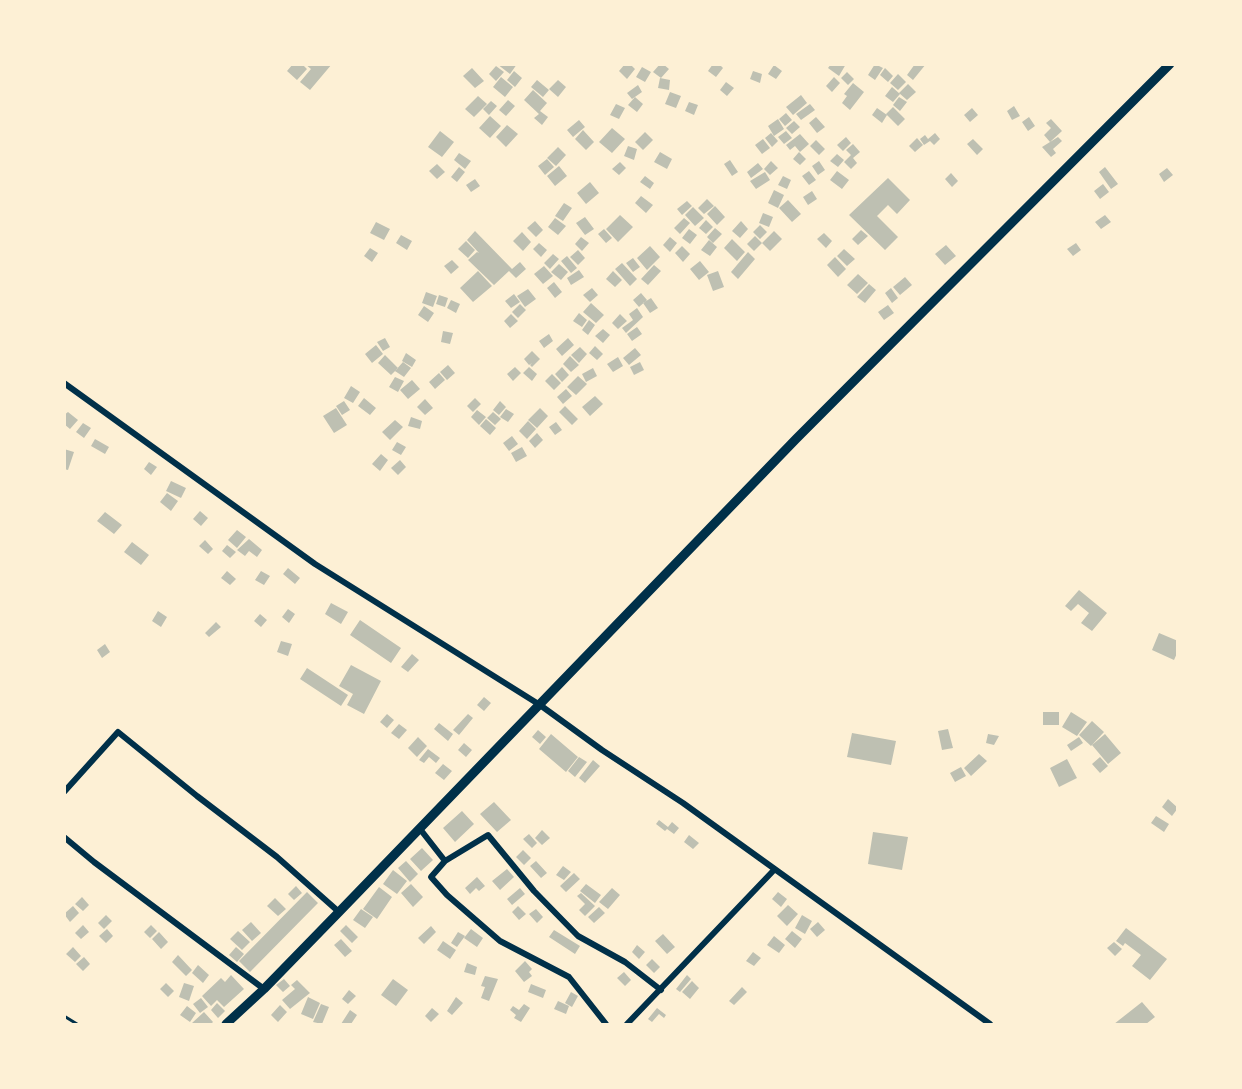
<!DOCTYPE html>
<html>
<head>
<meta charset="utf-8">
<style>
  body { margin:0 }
  #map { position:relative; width:1242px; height:1089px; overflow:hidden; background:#fdf0d5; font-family:"Varela Round",sans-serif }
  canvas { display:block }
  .frame { position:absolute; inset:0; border:66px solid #fdf0d5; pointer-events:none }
</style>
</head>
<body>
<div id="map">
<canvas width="1242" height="1089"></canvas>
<div class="frame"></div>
</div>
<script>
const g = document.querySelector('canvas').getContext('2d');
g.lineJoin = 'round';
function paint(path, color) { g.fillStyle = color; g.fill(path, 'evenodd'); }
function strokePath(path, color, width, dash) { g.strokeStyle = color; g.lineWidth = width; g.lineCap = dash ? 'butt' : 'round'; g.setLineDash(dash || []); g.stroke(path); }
const building = new Path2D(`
  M293,64H302L307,69L297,80L287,71Z
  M305,64H332L310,90L300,82L311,69Z
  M497,64H517L510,74Z
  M625,64H630L635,69L627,79L619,71Z
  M660,64H663L669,69L661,78L653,72Z
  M713,64H719L723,68L716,77L708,71Z
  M831,64H846L839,76L828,68Z
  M875,64L883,68L875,80L868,75Z
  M915,64H926L913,80L907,75Z
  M774,65L782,71L776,79L768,74Z
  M496,66L504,72L496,81L489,74Z
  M642,67L651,72L645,82L636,77Z
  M472,68L484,81L475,88L463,76Z
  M885,68L893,76L888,82L880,75Z
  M514,71L522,78L515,87L507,80Z
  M753,71L762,74L760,83L750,79Z
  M847,72L854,79L848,85L841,78Z
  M898,74L906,82L898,90L890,83Z
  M501,77L513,87L505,97L493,87Z
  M834,77L840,83L832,92L826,86Z
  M660,78L670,80L669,90L658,88Z
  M537,80L549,90L543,97L531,87Z
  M558,80L566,87L558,97L549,89Z
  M726,82L734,88L727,96L720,90Z
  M853,83L864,92L850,110L842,103L847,96L844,94Z
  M908,84L916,92L907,100L899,93Z
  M638,85L642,92L632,99L627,93Z
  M892,87L900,94L893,102L885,96Z
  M533,90L547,103L540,111L548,117L542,125L534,118L539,114L524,100Z
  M670,92L681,96L676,108L665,104Z
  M801,95L807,103L793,115L786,107Z
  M478,96L487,104L474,117L465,109Z
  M635,97L643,104L637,112L628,105Z
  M899,97L907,102L900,111L893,105Z
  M508,100L515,106L506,116L499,110Z
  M491,101L497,106L489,115L483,109Z
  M689,102L698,105L694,115L685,111Z
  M616,104L625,108L619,119L610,115Z
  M810,104L815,110L801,120L796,114Z
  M1014,106L1020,116L1012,120L1007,111Z
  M893,107L905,119L898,126L886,114Z
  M877,108L887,115L882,123L872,115Z
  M972,108L978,115L970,122L964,115Z
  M786,113L792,120L785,126L779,119Z
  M490,116L501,126L490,138L479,128Z
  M816,117L825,127L817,133L809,123Z
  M1029,117L1035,126L1028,131L1022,122Z
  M778,119L784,129L774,136L768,126Z
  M1051,119L1062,131L1050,142L1044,135L1051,128L1046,123Z
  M579,120L585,127L573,137L567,130Z
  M794,121L800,127L792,134L786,128Z
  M507,125L518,134L506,147L496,137Z
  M612,128L625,139L612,153L599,142Z
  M583,130L594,142L586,150L575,139Z
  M440,131L454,142L442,157L428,147Z
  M786,131L792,138L784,144L778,137Z
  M645,132L653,140L643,150L635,142Z
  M771,133L778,141L772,147L765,138Z
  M935,133L940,139L934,145L930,141L924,145L920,139L925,135L928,139Z
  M800,134L809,144L800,152L795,146L790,150L786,145Z
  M846,137L851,143L843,151L837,145Z
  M1058,137L1062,141L1053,149L1056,153L1051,157L1042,147Z
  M917,138L923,145L915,152L909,146Z
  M763,139L770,148L762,154L755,145Z
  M973,139L983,149L977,155L967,144Z
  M816,140L825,149L819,155L810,146Z
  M853,144L860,152L853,158L857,163L851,169L844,162L851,155L846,150Z
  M628,146L637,149L634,160L624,156Z
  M558,147L566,155L556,166L547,158Z
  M660,152L672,159L667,169L654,162Z
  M799,152L806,159L800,165L793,159Z
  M459,153L471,161L465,169L454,160Z
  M837,154L844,160L838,167L830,161Z
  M547,159L554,167L545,175L538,166Z
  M730,160L738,172L732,176L724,164Z
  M771,161L778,168L770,175L764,169Z
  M819,161L825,170L818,175L812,166Z
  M620,162L626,168L619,175L612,169Z
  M758,163L763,169L751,178L747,172Z
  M437,164L445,172L437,179L429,171Z
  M559,166L567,176L555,186L547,176Z
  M459,167L465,172L457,182L451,177Z
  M1105,167L1118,184L1111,189L1099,172Z
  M1167,168L1173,175L1164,182L1159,174Z
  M809,171L816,180L809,185L802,176Z
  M837,171L849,180L842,189L830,180Z
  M765,172L770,180L756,189L750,181Z
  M951,173L958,181L952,187L945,179Z
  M645,176L654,183L650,189L640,182Z
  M783,176L791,180L787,189L778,185Z
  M888,178L910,200L897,214L888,205L877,216L898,237L885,250L849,215Z
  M475,179L480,186L471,192L466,185Z
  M590,182L599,193L586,204L577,193Z
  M1103,184L1109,192L1100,199L1094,191Z
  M774,190L784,195L778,208L768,203Z
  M812,191L817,199L808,205L803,197Z
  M641,196L653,205L646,213L635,203Z
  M707,199L714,206L704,214L698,208Z
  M788,200L801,214L792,222L779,208Z
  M687,201L692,206L682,215L677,209Z
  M564,203L572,208L563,221L555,216Z
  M715,206L725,217L717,225L707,214Z
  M693,207L704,218L695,226L685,215Z
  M763,213L773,217L769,227L759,223Z
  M620,215L633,227L618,242L606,229Z
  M1105,215L1111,222L1101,229L1095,222Z
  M585,217L594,229L585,235L576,223Z
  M555,218L566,226L558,235L548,227Z
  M684,218L690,223L680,234L674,228Z
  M706,220L713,227L706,234L699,228Z
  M535,221L543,230L536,237L527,228Z
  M741,221L748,229L740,238L732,231Z
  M376,222L390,229L384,240L370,233Z
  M760,225L767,232L760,239L753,232Z
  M715,228L722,234L713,243L707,237Z
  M604,229L612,238L606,243L598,234Z
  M689,229L697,235L690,244L682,238Z
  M861,230L868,236L858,245L852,239Z
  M475,231L512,269L520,262L526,269L516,278L509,271L494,285L468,260L477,252L479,253L467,240Z
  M774,231L782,239L770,251L762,243Z
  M522,232L531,242L523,251L513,241Z
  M824,233L832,241L826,248L817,239Z
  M401,235L412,241L407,250L396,243Z
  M755,236L762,243L754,251L747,244Z
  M581,237L589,243L582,251L575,244Z
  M670,237L677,243L670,252L663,245Z
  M732,239L745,252L737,261L724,248Z
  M709,240L717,247L710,256L701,250Z
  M466,241L475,250L468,258L458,249Z
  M539,243L547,250L541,257L533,249Z
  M1076,243L1081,250L1073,256L1067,249Z
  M946,245L956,256L945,265L935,254Z
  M650,246L660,257L647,270L637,258Z
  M682,246L690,254L683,262L675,253Z
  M370,248L378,253L372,262L364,256Z
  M844,249L855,259L847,266L837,256Z
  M578,250L585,258L578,265L570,257Z
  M748,252L755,259L738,279L731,272Z
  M553,254L559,259L550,269L544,263Z
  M567,256L577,268L571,273L561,261Z
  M835,257L846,269L838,277L827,265Z
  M633,258L640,267L633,272L626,263Z
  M452,260L459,267L451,274L444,266Z
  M700,261L709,272L699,280L690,269Z
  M622,263L637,279L630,286L615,269Z
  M559,264L568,272L561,280L551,272Z
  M654,265L661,271L648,285L641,279Z
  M544,266L553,276L543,284L534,274Z
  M579,270L584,277L571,285L567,278Z
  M478,271L492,286L473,302L460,288Z
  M613,271L622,280L615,287L606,279Z
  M718,271L724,287L713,291L707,275Z
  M858,274L868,283L857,294L847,285Z
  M905,277L912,285L900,295L893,287Z
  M554,282L562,292L555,298L547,288Z
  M869,284L876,290L865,303L857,297Z
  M592,288L598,295L590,302L583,295Z
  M891,288L898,298L892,303L885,293Z
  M528,289L536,299L525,307L517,296Z
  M426,292L437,296L433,307L422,303Z
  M641,293L647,300L639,307L633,300Z
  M514,294L520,302L511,308L505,301Z
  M439,295L448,298L445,307L436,304Z
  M651,298L658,308L650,313L643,303Z
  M451,300L460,304L456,313L447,308Z
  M591,303L604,315L596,323L583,312Z
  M520,304L526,310L518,318L512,312Z
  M888,305L894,313L884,320L878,312Z
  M424,306L434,313L428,322L418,315Z
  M637,308L643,317L626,333L622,328L633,320L629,314Z
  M579,313L587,320L582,327L573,321Z
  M511,314L518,321L510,328L504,321Z
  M620,314L627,321L618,329L612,323Z
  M589,320L595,325L588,335L582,330Z
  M637,327L642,334L632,341L627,334Z
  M603,329L610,335L603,343L595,336Z
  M443,331L453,333L450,344L441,342Z
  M549,334L553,341L544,348L539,341Z
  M385,338L390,347L383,351L377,342Z
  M568,338L574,345L562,356L556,349Z
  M376,345L383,354L372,363L365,354Z
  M595,346L603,354L597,360L589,353Z
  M580,347L587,354L579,363L571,355Z
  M635,348L641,355L629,365L623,358Z
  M532,351L540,359L532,367L530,365L532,363L529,365L524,359Z
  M406,353L416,360L412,367L402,361Z
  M385,355L398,368L391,375L378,363Z
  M570,356L579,365L571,372L563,364Z
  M618,357L623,366L613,372L607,364Z
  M403,362L411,368L404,377L395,371Z
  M640,362L644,370L634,375L630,367Z
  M448,365L455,373L447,380L440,372Z
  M515,367L521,373L513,381L507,374Z
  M529,367L537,374L532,381L523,373Z
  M562,367L569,375L562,382L555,374Z
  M593,368L597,376L586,382L582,374Z
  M439,373L445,380L435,389L429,382Z
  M552,374L561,383L554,390L545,381Z
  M578,376L587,384L576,395L567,387Z
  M395,377L404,381L398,392L389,387Z
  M412,380L420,389L408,399L400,390Z
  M351,386L360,392L353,403L344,398Z
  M566,389L572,396L563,404L557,397Z
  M595,396L603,404L590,416L582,407Z
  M364,398L376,408L370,415L358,406Z
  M475,398L481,404L473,412L467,406Z
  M425,399L433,408L425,415L417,407Z
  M344,401L350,410L342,415L336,406Z
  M500,401L506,407L499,415L493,410Z
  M565,406L578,419L572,425L559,412Z
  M336,408L347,425L334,433L323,416Z
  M540,408L548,416L537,428L528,420Z
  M506,409L514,414L508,422L500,417Z
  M477,410L486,417L479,425L471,417Z
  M68,412L78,420L70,429L64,424V415Z
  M493,412L501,419L495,425L487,418Z
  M411,417L422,421L420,429L408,426Z
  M486,419L496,428L490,435L480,426Z
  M395,420L403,427L390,440L382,432Z
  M528,421L536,429L527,439L519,431Z
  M556,422L562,430L555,435L549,427Z
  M83,423L91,428L84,438L76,432Z
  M537,433L543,440L535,448L529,441Z
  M512,436L518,444L509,451L503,443Z
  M95,439L109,447L105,454L91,446Z
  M397,442L406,447L401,455L392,450Z
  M522,447L527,456L516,462L511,453Z
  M64,449L74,452L68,470L64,469Z
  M381,454L388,460L380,471L372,464Z
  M400,460L406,467L398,475L391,468Z
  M149,462L157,467L151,475L144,469Z
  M171,481L186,488L181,498L166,491Z
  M167,493L178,501L171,511L160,502Z
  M200,511L208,518L201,526L193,519Z
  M105,512L122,525L114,534L97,521Z
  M237,530L246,537L237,548L228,540Z
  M249,539L262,550L257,557L249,551L245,556L237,550Z
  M205,540L213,549L208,554L199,546Z
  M132,542L149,555L141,565L124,552Z
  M227,545L236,552L230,558L222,551Z
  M288,568L300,578L295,584L283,574Z
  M227,571L236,579L230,585L221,578Z
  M261,571L270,576L264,585L255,580Z
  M1079,590L1107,613L1092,631L1081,623L1089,613L1078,604L1071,611L1065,606Z
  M331,603L348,612L341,624L325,614Z
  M288,609L295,614L289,623L282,617Z
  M158,611L167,617L161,627L152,621Z
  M260,614L267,620L261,627L254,621Z
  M360,620L401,648L391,663L350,635Z
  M216,622L221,627L209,637L205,633Z
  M1159,633L1178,641V651L1174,660L1152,650Z
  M281,641L292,644L288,656L277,652Z
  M105,644L110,652L102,658L97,650Z
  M412,654L419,660L408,672L401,667Z
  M351,665L381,681L364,714L347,705L353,694L339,686Z
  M307,668L348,695L341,706L300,679Z
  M484,697L491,703L484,711L477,705Z
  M1043,712H1059V725H1043Z
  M1071,712L1087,722L1077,736L1062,727Z
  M387,714L394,720L387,728L380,722Z
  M468,714L473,718L459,735L453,730Z
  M1092,721L1104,732L1091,746L1079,735Z
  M439,723L453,734L448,741L434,729Z
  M399,724L407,730L399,739L391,733Z
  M948,729L953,748L942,750L938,731Z
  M538,730L546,737L540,744L532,737Z
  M852,733L896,741L891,765L847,757Z
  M551,734L578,757L566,772L539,749Z
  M988,734L999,736L994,745L986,743Z
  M1105,734L1121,753L1108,764L1092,745Z
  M418,737L427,746L417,757L408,748Z
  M1079,737L1083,743L1071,751L1067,745Z
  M464,743L472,750L466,757L458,750Z
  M428,749L440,758L436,763L429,757L424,763L419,760Z
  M979,754L987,761L971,776L964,768Z
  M579,757L587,762L575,777L568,771Z
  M1100,757L1108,766L1100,773L1092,764Z
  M1067,759L1077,778L1059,787L1050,768Z
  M593,760L600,766L585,783L579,778Z
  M443,764L452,771L444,780L435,773Z
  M961,767L966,776L955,782L950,773Z
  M1168,799L1178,808L1172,816L1162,807Z
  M494,802L511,820L497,832L480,814Z
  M462,811L474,824L455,842L443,828Z
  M1156,816L1169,824L1164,832L1151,823Z
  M659,820L668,827L672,822L679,828L674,834L667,829L665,831L656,824Z
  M542,830L550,838L542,845L535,838Z
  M873,832L908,837L902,870L868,864Z
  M529,834L537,843L532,848L523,839Z
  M689,835L699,843L693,849L684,842Z
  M422,848L433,860L421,871L410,859Z
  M523,850L531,858L524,865L516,857Z
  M406,861L418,874L410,882L398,868Z
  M536,861L547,873L541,878L530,866Z
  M563,866L571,872L564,880L556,875Z
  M507,869L514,877L500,890L492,881Z
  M393,870L407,881L397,894L383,884Z
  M574,873L580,879L566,892L560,886Z
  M477,877L485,886L479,891L476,888L470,894L465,888Z
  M411,884L423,897L413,907L401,893Z
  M586,884L601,895L595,903L580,891Z
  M296,886L302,893L294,900L288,894Z
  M379,887L392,897L377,919L363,909Z
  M520,888L525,894L512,905L507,899Z
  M612,888L620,895L608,909L599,902Z
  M307,892L318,903L250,972L239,961Z
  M778,892L787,899L781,907L772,899Z
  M581,893L595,906L585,916L579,910L585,904L577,896Z
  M82,897L89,905L83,911L75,904Z
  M275,898L286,909L278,916L267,906Z
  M788,905L798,914L787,926L777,916Z
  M73,906L79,913L70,922L64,914Z
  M518,906L526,914L519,920L512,912Z
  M599,907L605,913L594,923L588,917Z
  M361,909L373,917L365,928L353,920Z
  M536,909L543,917L537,923L529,914Z
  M106,915L112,921L104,929L98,923Z
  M802,915L812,921L805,934L795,928Z
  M251,922L261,933L252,941L242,930Z
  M818,922L825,930L817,937L810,929Z
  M83,925L89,932L81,939L75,933Z
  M151,925L157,931L150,938L144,932Z
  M346,925L358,937L352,943L340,931Z
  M431,926L436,932L424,944L418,938Z
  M1126,928L1167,959L1150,980L1132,966L1141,955L1125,943L1123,946L1116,941Z
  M107,929L113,936L106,943L99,936Z
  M471,929L483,938L477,947L464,938Z
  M554,930L580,946L575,954L549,937Z
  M238,931L250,942L242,950L230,939Z
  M792,931L802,939L795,948L785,939Z
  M159,932L168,942L161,949L152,939Z
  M458,932L465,936L457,947L451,943Z
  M663,934L675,947L667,954L655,941Z
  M774,936L785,945L779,953L767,945Z
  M341,939L352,951L345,957L334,945Z
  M443,941L456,950L450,959L437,950Z
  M1114,942L1122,949L1115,956L1107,948Z
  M637,945L645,952L639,959L632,952Z
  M73,947L81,956L75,962L66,954Z
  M236,947L244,954L237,962L229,955Z
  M753,952L761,958L754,966L746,961Z
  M178,955L192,970L186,976L172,962Z
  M84,957L90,964L83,971L76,964Z
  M652,959L660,967L654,973L646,965Z
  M525,961L532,969L529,972L532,976L524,982L515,971Z
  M467,963L477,967L475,975L464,972Z
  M198,965L209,975L203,983L192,973Z
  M624,972L631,980L625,986L617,978Z
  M231,975L244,989L224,1007L217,1000L211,1006L202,996L221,978L225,982Z
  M687,975L691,979L680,992L676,989Z
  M485,976L498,979L489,1001L481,998L485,987L481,986Z
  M284,979L290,986L283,992L276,985Z
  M393,979L408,990L396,1006L381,995Z
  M297,980L310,993L290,1009L282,1000L295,989L291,985Z
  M692,981L699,988L690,999L682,992Z
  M166,983L174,991L168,997L160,989Z
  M184,983L194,986L189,1001L179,997Z
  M531,984L546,990L543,998L528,992Z
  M742,987L747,992L734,1005L729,1001Z
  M349,990L356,996L348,1004L342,999Z
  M571,992L578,996L572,1007L565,1003Z
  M308,997L320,1003L313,1019L301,1014Z
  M456,997L463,1003L452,1015L447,1011Z
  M201,998L208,1007L200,1013L193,1004Z
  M558,1001L569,1006L566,1014L554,1009Z
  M1142,1002L1155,1017L1146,1024H1114Z
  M217,1003L225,1011L218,1018L211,1010Z
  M321,1004L329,1007L322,1024L313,1022Z
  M524,1004L530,1008L521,1022L514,1018L516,1015L510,1010L513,1006L519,1010Z
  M280,1005L287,1012L278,1022L271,1015Z
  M187,1006L196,1013L190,1022L180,1015Z
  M432,1008L439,1014L431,1022L425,1016Z
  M657,1008L666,1015L664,1018L659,1014L652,1022L648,1019Z
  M350,1010L357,1015L351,1024H341Z
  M204,1012L213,1022L211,1024H193L192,1023Z`);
const path = new Path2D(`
  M64,1016L77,1024`);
const minor = new Path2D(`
  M64,383L315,564L540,705L602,750L683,803L990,1024
  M64,792L118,732L197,796L277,857L339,912
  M420,829L445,861L431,877L447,895L500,941L569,977L606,1024
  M64,837L94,862L264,989
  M445,861L488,835L534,891L578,936L625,962L661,990
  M627,1024L774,870`);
const tertiary = new Path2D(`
  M226,1024L264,989L339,912L796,439L1170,64`);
paint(building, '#bec0b2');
strokePath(path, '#003049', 3);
strokePath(minor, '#003049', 6);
strokePath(tertiary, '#003049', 9);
</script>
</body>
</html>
